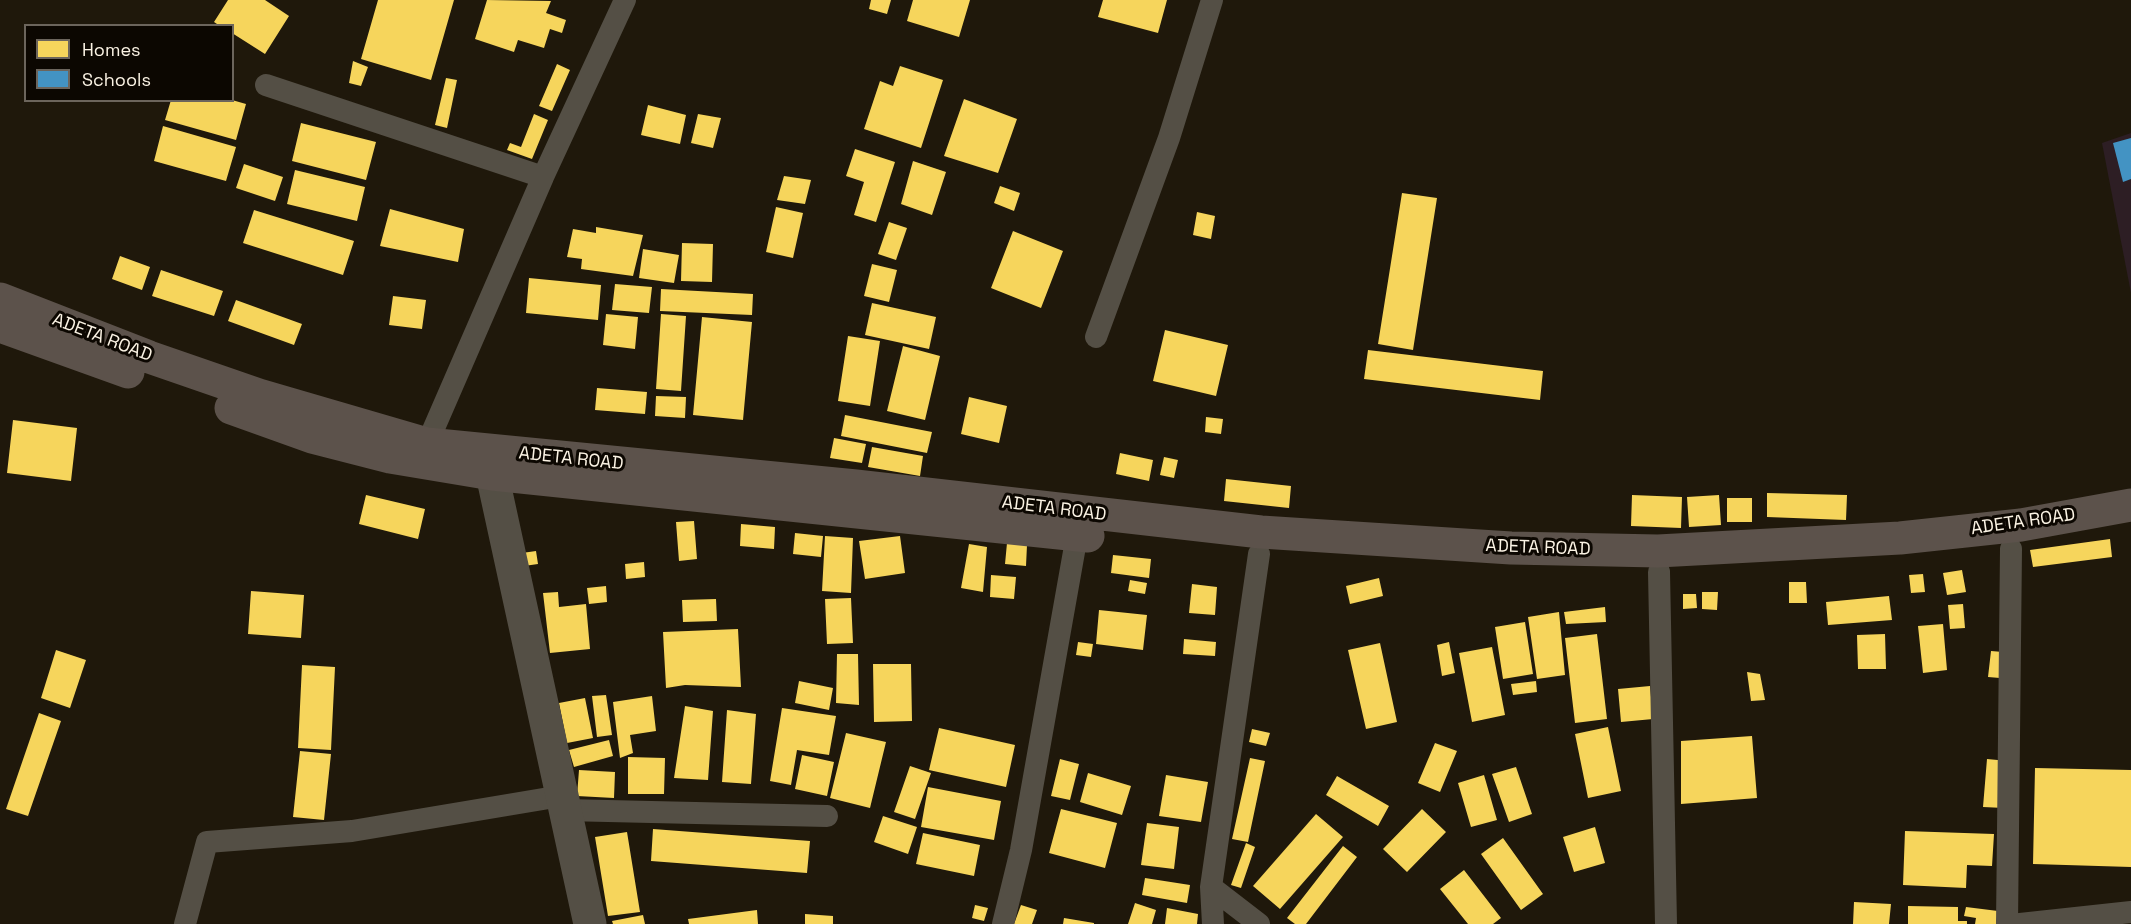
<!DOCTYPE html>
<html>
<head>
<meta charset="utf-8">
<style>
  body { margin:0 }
  #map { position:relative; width:2131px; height:924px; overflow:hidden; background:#1f180b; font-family:"Space Grotesk",sans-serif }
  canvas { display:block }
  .legend { position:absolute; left:24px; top:24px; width:210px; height:78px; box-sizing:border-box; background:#0c0701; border:2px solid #6c655c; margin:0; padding:8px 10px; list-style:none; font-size:18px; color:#fbf3e4 }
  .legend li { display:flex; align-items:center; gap:12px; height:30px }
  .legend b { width:30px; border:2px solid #6c655c }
</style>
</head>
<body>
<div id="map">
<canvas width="2131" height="924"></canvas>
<ul class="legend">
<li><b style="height:16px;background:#f6d55c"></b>Homes</li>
<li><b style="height:16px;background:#4393c3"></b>Schools</li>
</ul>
</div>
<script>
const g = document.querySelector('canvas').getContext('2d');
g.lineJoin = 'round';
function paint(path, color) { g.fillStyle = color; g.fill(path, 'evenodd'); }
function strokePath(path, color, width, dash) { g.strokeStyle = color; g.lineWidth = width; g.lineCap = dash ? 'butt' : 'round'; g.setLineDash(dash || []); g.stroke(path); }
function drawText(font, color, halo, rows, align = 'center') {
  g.font = font + ' "Space Grotesk",sans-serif'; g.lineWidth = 6; g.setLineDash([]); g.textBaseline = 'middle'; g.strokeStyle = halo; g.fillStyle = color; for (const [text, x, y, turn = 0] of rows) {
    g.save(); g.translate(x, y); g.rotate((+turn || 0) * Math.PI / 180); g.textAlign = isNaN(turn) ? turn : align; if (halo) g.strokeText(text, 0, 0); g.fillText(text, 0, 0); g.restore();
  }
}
const education = new Path2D(`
  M2131,133V293L2102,143Z`);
const homes = new Path2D(`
  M228,0H265L289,16L265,54L232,33V26H220L214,22Z
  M378,0H454L431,80L361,59Z
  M487,0L551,1L546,13L566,20L562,33L550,29L544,48L518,40L514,52L475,39Z
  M871,0H891L887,14L869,9Z
  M913,0H970L959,37L907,21Z
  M1103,0H1167L1158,33L1098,17Z
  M353,61L368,67L361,86L349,83Z
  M557,64L570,70L552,111L539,106Z
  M900,66L943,80L921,148L864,129L880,81L893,86Z
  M446,78L457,80L447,128L435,125Z
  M964,99L1017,119L998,173L944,156Z
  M171,100H232L246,104L236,140L165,120Z
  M648,105L686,115L680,144L641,135Z
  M534,114L548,120L532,159L507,150L510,143L521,147Z
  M698,114L721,118L713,148L691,143Z
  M301,123L376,142L366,180L292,161Z
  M163,126L236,147L226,181L154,161Z
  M855,149L895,162L876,222L854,215L864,182L846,176Z
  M913,161L946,172L932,215L901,204Z
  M244,164L283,177L275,201L236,188Z
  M295,170L365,187L357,221L287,204Z
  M784,176L811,180L805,204L777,200Z
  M1000,186L1020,193L1014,211L994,203Z
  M1402,193L1437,198L1413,350L1378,344Z
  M776,207L803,213L793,258L766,252Z
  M390,209L464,229L458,262L380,246Z
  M254,210L354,241L343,275L243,243Z
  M1197,212L1215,216L1211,239L1193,235Z
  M889,222L907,228L896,260L878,254Z
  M596,227L643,235L633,276L581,269L582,259L567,257L573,229L596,233Z
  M1013,231L1063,251L1041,308L991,288Z
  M682,243L713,244L712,282L681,281Z
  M643,249L679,255L674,283L639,278Z
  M120,256L150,267L142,290L112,279Z
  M872,264L897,270L889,302L864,296Z
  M161,270L223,291L214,316L152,296Z
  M529,278L601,285L598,320L526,313Z
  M615,284L652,287L649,313L612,310Z
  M661,289L753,294L752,315L660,311Z
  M393,296L426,300L422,329L389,325Z
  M236,300L302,324L294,345L228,321Z
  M872,303L936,317L929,349L865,335Z
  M606,314L638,317L635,349L603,345Z
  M661,314L686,316L681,391L656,389Z
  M702,317L752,322L743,420L693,415Z
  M1165,330L1228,345L1216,396L1153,381Z
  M848,336L880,341L870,406L838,401Z
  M903,346L940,356L925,420L887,411Z
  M1368,350L1543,371L1540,400L1364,379Z
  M597,388L647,392L645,414L595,410Z
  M656,396L686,397L685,418L655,416Z
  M969,397L1007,406L999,443L961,434Z
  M845,415L932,432L927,453L841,436Z
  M1206,417L1223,419L1221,434L1205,432Z
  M13,420L77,428L71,481L7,473Z
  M834,438L866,444L862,463L830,458Z
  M872,447L923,456L920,476L868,467Z
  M1120,453L1153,460L1149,481L1116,474Z
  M1164,457L1178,460L1174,478L1160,475Z
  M1226,479L1291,486L1289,508L1224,501Z
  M1767,493L1847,495L1846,520L1767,517Z
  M366,495L425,509L418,539L359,524Z
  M1632,495L1682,497L1681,528L1631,526Z
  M1719,495L1721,525L1689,527L1687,497Z
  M1727,498H1752V522H1727Z
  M694,521L697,559L679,561L676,522Z
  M741,524L775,527L774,549L740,546Z
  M795,533L823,536L821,557L793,554Z
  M825,536L853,538L851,593L822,591Z
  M900,536L905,573L865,579L859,541Z
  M2110,539L2112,557L2033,567L2030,550Z
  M1007,543L1027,545L1026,566L1005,564Z
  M969,544L987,547L983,592L961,588Z
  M536,551L538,564L524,566L522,553Z
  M1113,555L1151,559L1149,578L1111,573Z
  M644,562L645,577L626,579L625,564Z
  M1962,570L1966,592L1947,595L1943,573Z
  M1923,574L1925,592L1911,593L1909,575Z
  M991,575L1016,577L1014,599L990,597Z
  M1379,578L1383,596L1350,604L1346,586Z
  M1130,580L1147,583L1145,594L1128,591Z
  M1789,582H1806L1807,603H1789Z
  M1192,584L1217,587L1215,615L1189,613Z
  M606,586L607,602L589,604L587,588Z
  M251,591L304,595L301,638L248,634Z
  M558,592L559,607L586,604L590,649L550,653L543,593Z
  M1702,592H1718L1717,610L1702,609Z
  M1683,594H1696L1697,608L1683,609Z
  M1889,596L1892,620L1828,625L1826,602Z
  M851,598L853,643L827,644L825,599Z
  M716,599L717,621L683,622L682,600Z
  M1963,604L1965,628L1950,629L1948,605Z
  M1605,607L1606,622L1566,624L1564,612Z
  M1099,610L1147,615L1143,650L1096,644Z
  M1559,612L1565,675L1537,679L1528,617Z
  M1525,622L1533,674L1503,679L1495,627Z
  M1943,624L1947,670L1923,673L1918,626Z
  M738,629L741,687L685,685L666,688L663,632Z
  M1597,634L1607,719L1575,723L1565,638Z
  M1885,634L1886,669H1858L1857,635Z
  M1184,639L1216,642L1215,656L1183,654Z
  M1078,642L1093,644L1091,657L1076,655Z
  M1449,642L1455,673L1442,676L1437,645Z
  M1380,643L1397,722L1366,729L1348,650Z
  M1492,647L1505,715L1472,722L1459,653Z
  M56,650L86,660L70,708L41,698Z
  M1991,651L2003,652L2000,678L1988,677Z
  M837,654H858L859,705L836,703Z
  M873,664H911L912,721L874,722Z
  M302,665L335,667L331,750L298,748Z
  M1747,672L1760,674L1765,700L1751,701Z
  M799,681L833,688L829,710L795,703Z
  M1536,681L1537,692L1513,695L1511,684Z
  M1650,686L1653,719L1621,722L1618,689Z
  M606,695L612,735L597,737L592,696Z
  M652,696L656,731L630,735L633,753L620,758L613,702Z
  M585,698L593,738L567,743L559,703Z
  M685,706L713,711L708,780L674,778Z
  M782,708L836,716L829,755L797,750L791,785L770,781Z
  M727,710L756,714L751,784L722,782Z
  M39,713L61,721L28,816L6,809Z
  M1608,727L1621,791L1588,798L1575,734Z
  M939,728L1015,745L1006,787L929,770Z
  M1252,729L1270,733L1266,746L1249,742Z
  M846,733L886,742L870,808L830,798Z
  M1752,736L1757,798L1681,804V741Z
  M609,740L613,756L574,767L569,750Z
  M1435,743L1457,751L1440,792L1418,783Z
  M300,751L331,754L324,820L293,817Z
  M802,755L834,762L827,796L795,789Z
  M628,757L665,758L664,794H628Z
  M1250,758L1265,761L1248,842L1232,839Z
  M1060,759L1079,764L1070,800L1051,796Z
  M1987,759L2008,761L2004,808L1983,807Z
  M910,766L931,773L915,819L894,812Z
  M1516,767L1532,814L1509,822L1492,774Z
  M2035,768L2131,770V867L2033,864Z
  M579,770L615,772L614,798L577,796Z
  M1088,773L1131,786L1122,815L1080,802Z
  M1166,775L1208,782L1201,822L1159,816Z
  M1484,775L1497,820L1471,827L1458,783Z
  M1337,776L1389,806L1378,826L1326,795Z
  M928,787L1001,801L994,840L921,827Z
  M1061,809L1117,823L1105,868L1049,853Z
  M1422,809L1446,832L1407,872L1383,849Z
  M1316,814L1343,837L1280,909L1253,886Z
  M883,816L917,827L908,854L874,842Z
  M1147,823L1179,827L1174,869L1141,865Z
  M1595,827L1605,863L1574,872L1563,837Z
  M653,829L810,841L807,873L651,861Z
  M1905,831L1994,834L1992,866L1967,865L1966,888L1903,885Z
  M627,832L640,912L608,916L595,837Z
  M923,833L980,845L974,876L916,864Z
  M1503,838L1543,894L1521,910L1481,854Z
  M1246,843L1255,847L1241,888L1231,885Z
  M1343,846L1357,857L1306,924H1295L1287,918Z
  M1464,870L1501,918L1493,924H1468L1440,889Z
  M1145,878L1190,885L1187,903L1142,895Z
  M1854,902L1891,904L1889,924H1853Z
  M1135,903L1156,910L1152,924H1128Z
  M975,905L988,908L984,921L972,918Z
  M1021,905L1037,910L1032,924H1014Z
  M1908,906L1958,907V921H1967V924H1908Z
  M1966,907L1998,911L1996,924H1975L1976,918L1964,916Z
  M1167,908L1198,914L1197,924H1165Z
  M757,910L758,924H689L688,919Z
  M805,914L833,916V924H805Z
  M643,915L645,924H613L612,921Z
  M1064,918L1094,923V924H1063Z`);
const schools = new Path2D(`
  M2131,138V179L2123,182L2113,143Z`);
const street = new Path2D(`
  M266,85L543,177
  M1096,337L1169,138L1212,0
  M427,444L543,177L625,0
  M1659,572L1666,924
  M564,810L827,816
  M1211,887L1259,924
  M185,924L207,842L352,831L561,796
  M1003,924L1021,850L1077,535
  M1213,924L1211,887L1259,554
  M2007,924L2011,549
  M2020,924L2131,912`);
const secondary = new Path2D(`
  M492,474L590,924`);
const primary = new Path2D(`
  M0,299L149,357L259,395L427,444L856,486L1261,532L1511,548L1658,551L1900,538L2021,525L2131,505
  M0,326L128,372
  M231,408L312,437L390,457L492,474L1088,536`);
const streetNames = [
  ["ADETA ROAD",102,338,21],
  ["ADETA ROAD",571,459,6],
  ["ADETA ROAD",1054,509,7],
  ["ADETA ROAD",2023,522,-8],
  ["ADETA ROAD",1538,548,2]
];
paint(education, '#2d1e24');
paint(homes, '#f6d55c');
paint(schools, '#4393c3');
strokePath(street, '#544f45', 22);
strokePath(secondary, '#544f45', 33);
strokePath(primary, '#5c524b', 33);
drawText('18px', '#fbf3e4', '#0c0701', streetNames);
</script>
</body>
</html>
